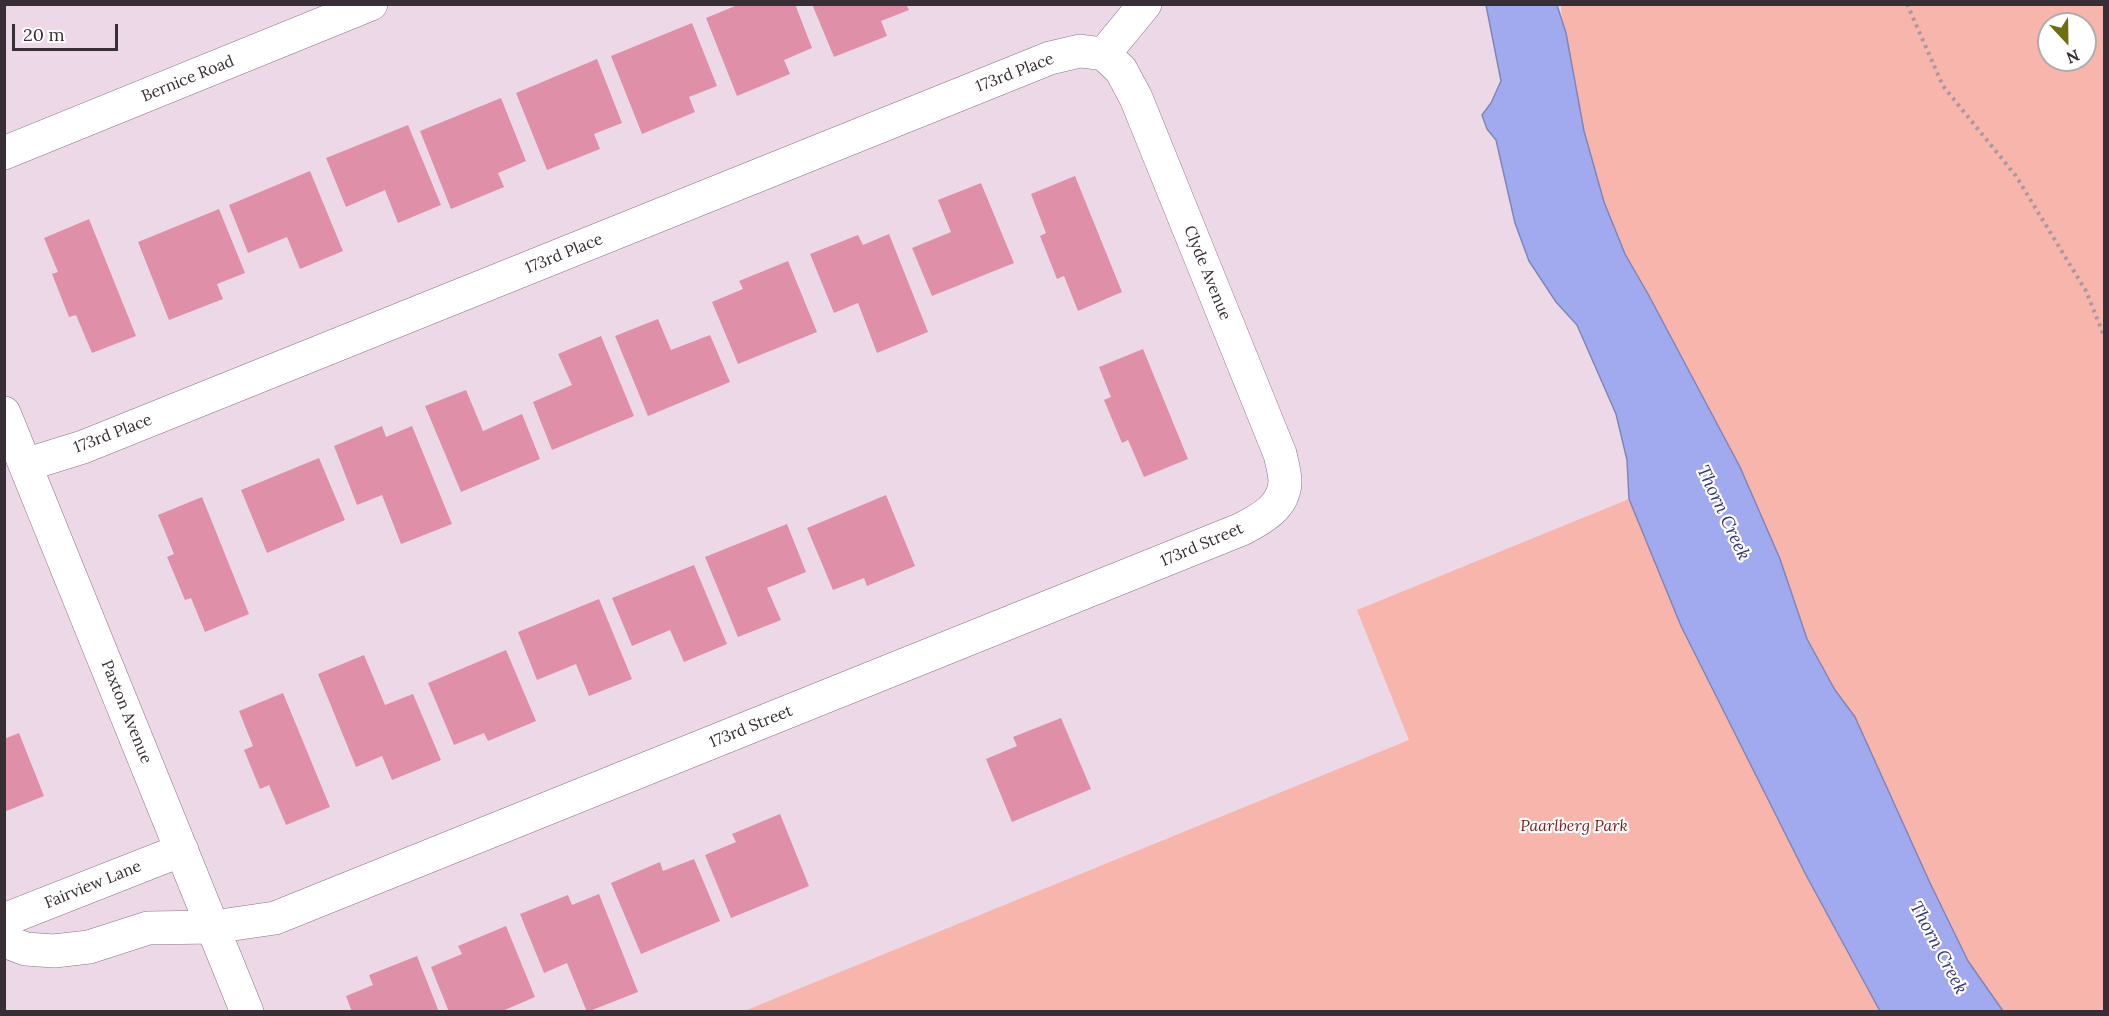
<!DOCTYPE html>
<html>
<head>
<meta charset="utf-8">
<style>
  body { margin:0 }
  #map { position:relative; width:2109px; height:1016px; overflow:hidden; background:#edd8e8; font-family:Lora,serif }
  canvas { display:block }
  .frame { position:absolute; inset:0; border:6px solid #372f35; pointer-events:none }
  .north { position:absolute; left:2037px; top:12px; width:60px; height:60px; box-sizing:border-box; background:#fff; border:2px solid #afacae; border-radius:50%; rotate:158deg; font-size:16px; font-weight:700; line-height:24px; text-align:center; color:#372f35 }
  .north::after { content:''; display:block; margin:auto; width:21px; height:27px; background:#6e6d0f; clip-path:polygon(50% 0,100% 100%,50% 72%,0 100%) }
  .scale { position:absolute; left:12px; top:24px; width:106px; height:27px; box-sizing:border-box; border:3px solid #372f35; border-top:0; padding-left:8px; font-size:18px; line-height:21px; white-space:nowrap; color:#372f35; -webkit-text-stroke:4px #fff; paint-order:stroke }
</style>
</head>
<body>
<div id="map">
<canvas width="2109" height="1016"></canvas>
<div class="frame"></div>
<div class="north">N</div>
<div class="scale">20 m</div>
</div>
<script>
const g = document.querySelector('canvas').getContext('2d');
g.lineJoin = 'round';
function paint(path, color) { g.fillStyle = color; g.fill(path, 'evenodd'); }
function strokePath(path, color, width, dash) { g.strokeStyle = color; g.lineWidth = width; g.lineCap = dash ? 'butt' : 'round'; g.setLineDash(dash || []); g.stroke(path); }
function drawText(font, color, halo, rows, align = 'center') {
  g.font = font + ' Lora,serif'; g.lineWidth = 4.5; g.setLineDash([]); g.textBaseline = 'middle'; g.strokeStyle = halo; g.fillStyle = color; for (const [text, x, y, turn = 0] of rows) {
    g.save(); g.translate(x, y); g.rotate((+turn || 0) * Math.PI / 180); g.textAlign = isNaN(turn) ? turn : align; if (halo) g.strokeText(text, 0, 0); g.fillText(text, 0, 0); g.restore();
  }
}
const green = new Path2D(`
  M1561,5H2104V1011H1930L1586,236L1565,61ZM2049,24H2085V60H2049Z
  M1629,499L1681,626L1806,875L1880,1011L742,1012L1409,740L1357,610Z`);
const water = new Path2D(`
  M1486,5H1557L1566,33L1584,131L1604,202L1625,254L1648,294L1740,467L1780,559L1807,639L1835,690L1855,717L1930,883L1968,961L2003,1011H1880L1806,875L1681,626L1629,499L1627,460L1616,414L1577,325L1556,302L1529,261L1515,223L1496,140L1487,129L1482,115L1491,103L1501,81Z`);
const building = new Path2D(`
  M740,4H795L812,48L784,60L790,74L737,96L706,18Z
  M812,4H906L909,10L881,21L887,36L834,57Z
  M692,23L717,86L689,97L695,112L642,134L611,56Z
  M597,59L622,123L594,134L600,149L547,170L516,93Z
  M501,98L526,161L498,173L504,187L451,209L420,131Z
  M408,125L441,205L398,223L385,190L346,207L326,158Z
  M310,171L343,251L300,269L287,237L248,253L229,205Z
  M1075,176L1122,292L1078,311L1064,276L1057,279L1040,236L1046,233L1031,194Z
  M981,183L1014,263L932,296L912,248L951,232L938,200Z
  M219,209L245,273L217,284L223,299L169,320L138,242Z
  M89,219L136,336L92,353L76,315L69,317L52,274L58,272L44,238Z
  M889,234L928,332L877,353L858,303L834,313L810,254L858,235L863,245Z
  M788,261L817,332L738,364L712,302L743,289L739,281Z
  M658,319L671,350L710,335L730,382L648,416L615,336Z
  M601,336L634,416L552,450L533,402L572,385L558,354Z
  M1143,349L1188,459L1144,477L1128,440L1122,443L1104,400L1111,397L1099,367Z
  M466,390L483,431L522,414L540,459L461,492L425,406Z
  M382,426L386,437L412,426L452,524L401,544L382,495L357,505L334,446Z
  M319,458L345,520L267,553L241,490Z
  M886,495L915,566L867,586L864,578L833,590L807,528Z
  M202,497L249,614L205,632L191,598L185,600L167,557L174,554L158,515Z
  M787,524L806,572L767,588L781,620L738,637L705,557Z
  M694,565L727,644L684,662L670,630L632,646L612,598Z
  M599,599L632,679L589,696L576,664L537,680L518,632Z
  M506,650L536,721L488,741L484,733L454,745L428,683Z
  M364,655L385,705L413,694L441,760L392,780L382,756L356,767L318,674Z
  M283,693L330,807L286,825L269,785L260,789L244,750L253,746L239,711Z
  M1061,718L1091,789L1012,822L986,759L1017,746L1013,737Z
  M19,733L44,796L4,812V739Z
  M780,814L809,886L731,918L705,855L736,842L732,834Z
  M694,859L720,921L641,954L611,883L660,862L663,871Z
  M599,894L638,992L587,1012L567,963L544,973L520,914L568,895L572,905Z
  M506,926L535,997L500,1012H449L431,967L462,954L458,946Z
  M417,956L439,1012H352L346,996L373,985L369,975Z`);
const path = new Path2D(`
  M1907,4L1943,86L2016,176L2086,291L2104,336`);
const minor = new Path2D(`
  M1104,54L1145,4
  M4,153L371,4
  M4,413L247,1012
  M25,465L83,447L1050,58L1080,51L1104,54
  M4,920L182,850
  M4,941L26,949L54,951L89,947L148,928L213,927L275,918L1242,529C1261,519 1284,507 1285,482C1285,473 1282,463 1280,454L1136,98L1121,70L1104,54`);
const streetNames = [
  ["173rd Place",1015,73,-21],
  ["Bernice Road",188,79,-22],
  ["173rd Place",564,254,-22],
  ["Clyde Avenue",1207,273,68],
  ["173rd Place",113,434,-21],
  ["173rd Street",1202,545,-23],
  ["Paxton Avenue",126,712,68],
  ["173rd Street",751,727,-22],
  ["Fairview Lane",93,885,-22]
];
const parkNames = [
  ["Paarlberg Park",1574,826]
];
const waterNames = [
  ["Thorn Creek",1723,513,65],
  ["Thorn Creek",1938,948,62]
];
paint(green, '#f7b5ac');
paint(water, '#a1aaef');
strokePath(water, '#8185b7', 1.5);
paint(building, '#df90a8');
strokePath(minor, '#887584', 34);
strokePath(path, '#a898a4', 4, [3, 4.5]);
strokePath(minor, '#fff', 33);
drawText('16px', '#372f35', '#fff', streetNames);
drawText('italic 16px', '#791b18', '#fff', parkNames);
drawText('italic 18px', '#343483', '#fff', waterNames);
</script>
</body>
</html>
